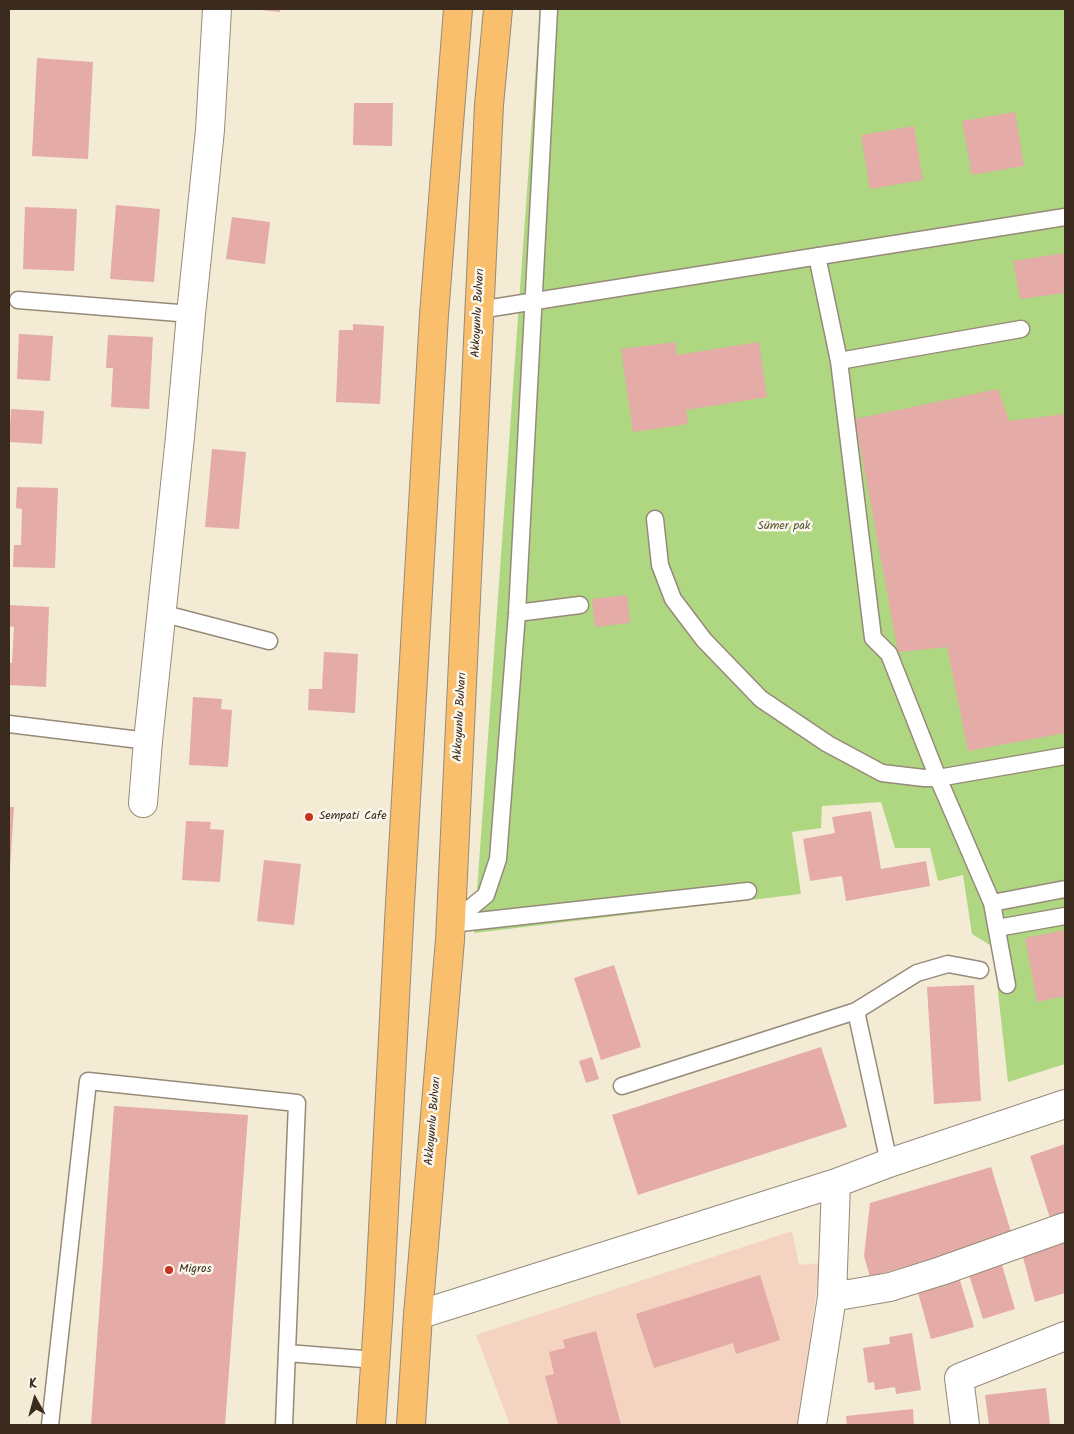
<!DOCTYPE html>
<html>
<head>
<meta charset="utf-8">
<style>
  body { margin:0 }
  #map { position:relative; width:1074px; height:1434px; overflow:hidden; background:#f3ebd4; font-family:Kalam,sans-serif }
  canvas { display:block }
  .frame { position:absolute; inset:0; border:10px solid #3b2a1e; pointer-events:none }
  .north { position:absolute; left:10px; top:1374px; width:50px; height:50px; -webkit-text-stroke:4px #fbf7ec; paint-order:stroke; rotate:353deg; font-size:14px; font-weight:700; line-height:20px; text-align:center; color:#3b2a1e }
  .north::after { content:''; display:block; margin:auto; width:18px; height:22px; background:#3b2a1e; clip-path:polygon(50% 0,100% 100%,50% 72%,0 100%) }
</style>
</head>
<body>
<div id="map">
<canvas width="1074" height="1434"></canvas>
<div class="frame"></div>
<div class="north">K</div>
</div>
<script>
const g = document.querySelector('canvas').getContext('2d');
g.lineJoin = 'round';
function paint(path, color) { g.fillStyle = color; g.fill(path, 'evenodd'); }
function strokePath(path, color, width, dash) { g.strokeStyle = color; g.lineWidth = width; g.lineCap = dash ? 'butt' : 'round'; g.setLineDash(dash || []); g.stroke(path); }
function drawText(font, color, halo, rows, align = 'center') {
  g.font = font + ' Kalam,sans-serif'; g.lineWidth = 5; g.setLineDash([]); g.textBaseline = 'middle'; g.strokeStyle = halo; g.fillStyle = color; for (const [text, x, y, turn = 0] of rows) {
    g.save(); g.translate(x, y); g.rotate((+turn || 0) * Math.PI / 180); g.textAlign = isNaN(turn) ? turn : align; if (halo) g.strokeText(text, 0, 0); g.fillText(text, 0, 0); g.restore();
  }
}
const built = new Path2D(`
  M792,1231L799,1265L820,1263L799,1425H510L476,1335Z`);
const green = new Path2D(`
  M540,9H1065V1064L1008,1082L993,947L972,934L963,875L938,881L930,848H895L881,802L822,806L821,828L792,832L801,894L474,933Z`);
const building = new Path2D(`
  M261,9H280V12L261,10Z
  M37,58L93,62L88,159L32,156Z
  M354,103H393L392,146L353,145Z
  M1015,112L1024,166L972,175L962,121Z
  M914,126L923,180L870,189L861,135Z
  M116,205L160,209L154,282L110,279Z
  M25,207L77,209L74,271L23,269Z
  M232,217L270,222L265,264L226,259Z
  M1065,253V293L1020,299L1013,261Z
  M353,324L384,326L380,404L336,402L339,330H353Z
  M19,334L53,336L50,381L17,379Z
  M108,335L153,337L149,409L111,407L113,368H106Z
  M675,342L677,355L759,342L767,397L686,410L688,424L633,432L621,349Z
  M998,389L1009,421L1065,414V733L968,751L947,647L898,652L855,419Z
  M11,409L44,411L42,444L9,442Z
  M212,449L246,452L239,529L205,527Z
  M17,487L58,488L55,568L13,567L14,545H21L22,509L16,508Z
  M627,595L630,623L595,627L592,599Z
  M9,605L49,607L46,687L9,685V663H12L14,627L9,626Z
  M324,652L358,654L355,713L308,710L309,689H322Z
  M193,697L222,699L221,709L232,710L228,767L189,765Z
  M9,807H14L10,870H9Z
  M871,811L881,869L926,861L930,886L846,901L842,876L810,881L803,839L835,833L832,817Z
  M186,821L211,822L210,829L224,830L220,882L182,880Z
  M264,860L301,864L294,925L257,921Z
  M1065,930V996L1037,1002L1025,938Z
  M614,965L641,1047L601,1060L574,978Z
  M974,985L981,1101L934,1104L927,987Z
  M821,1047L847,1127L638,1195L612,1115Z
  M592,1057L599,1079L586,1083L579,1061Z
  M114,1106L248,1115L225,1425H91Z
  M1065,1144V1213L1050,1218L1030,1156Z
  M991,1167L1012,1235L870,1277L864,1256L870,1203Z
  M1065,1238V1293L1035,1302L1021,1250Z
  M1001,1262L1015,1309L983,1319L968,1272Z
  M760,1275L780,1340L736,1354L733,1343L654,1368L636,1314Z
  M959,1277L974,1327L931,1339L917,1289Z
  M596,1331L621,1425H558L545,1376L554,1374L549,1352L565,1348L563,1340Z
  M912,1333L921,1390L896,1394L895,1387L875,1390L874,1382L868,1383L863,1348L890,1344L889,1337Z
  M1046,1388L1050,1425H989L985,1395Z
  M913,1409L914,1425H847L846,1416Z`);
const service = new Path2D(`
  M817,256L839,361L873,638L889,654L938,778L992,903L1007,985
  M18,300L191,314
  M479,310L1065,217
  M839,361L1021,329
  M655,519L660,565L673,599L704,640L761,699L828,744L882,773L924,778H938L1065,756
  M161,613L269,641
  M517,613L580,605
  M9,724L148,741
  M992,903L1065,889
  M451,924L486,895L498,859L517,613L549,9
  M451,924L748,891
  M997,928L1065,916
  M856,1011L889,1163
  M622,1086L856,1011L917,973L948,964L980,970
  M287,1353L376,1360
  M50,1425L88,1081L297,1103L284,1425`);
const minor = new Path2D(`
  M143,803L148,741L180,437L191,314L210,130L217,9
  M832,1297L890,1287L941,1271L1065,1227
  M418,1315L836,1183L889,1163L1065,1104
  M812,1425L832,1297L836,1183
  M965,1425L959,1378L1065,1336`);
const primary = new Path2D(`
  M371,1425L379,1306L400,903L434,315L458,9
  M411,1425L418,1315L450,940L489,105L498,9`);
const markers = [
  [309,817,5,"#c8321e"],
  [169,1270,5,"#c8321e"]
];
const streetNames = [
  ["Akkoyunlu Bulvarı",479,313,-87],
  ["Akkoyunlu Bulvarı",461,717,-87],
  ["Akkoyunlu Bulvarı",434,1121,-85]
];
const parkNames = [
  ["Sümer pak",784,527]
];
const poiNames = [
  ["Sempati Cafe",319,817],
  ["Migros",179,1270]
];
paint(built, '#f4d3c1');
paint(green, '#afd782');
paint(building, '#e5aba6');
strokePath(service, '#978a79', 19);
strokePath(minor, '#978a79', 30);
strokePath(primary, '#978a79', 30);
strokePath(service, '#fff', 16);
strokePath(minor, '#fff', 28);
strokePath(primary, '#f9bf6d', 28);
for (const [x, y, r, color] of markers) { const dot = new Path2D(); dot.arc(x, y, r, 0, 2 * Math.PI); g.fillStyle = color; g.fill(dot); strokePath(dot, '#fbf7ec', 2); }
drawText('12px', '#3b2a1e', '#fbf7ec', streetNames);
drawText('12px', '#585537', '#fbf7ec', parkNames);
drawText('12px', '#3b2a1e', '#fbf7ec', poiNames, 'left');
</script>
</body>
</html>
